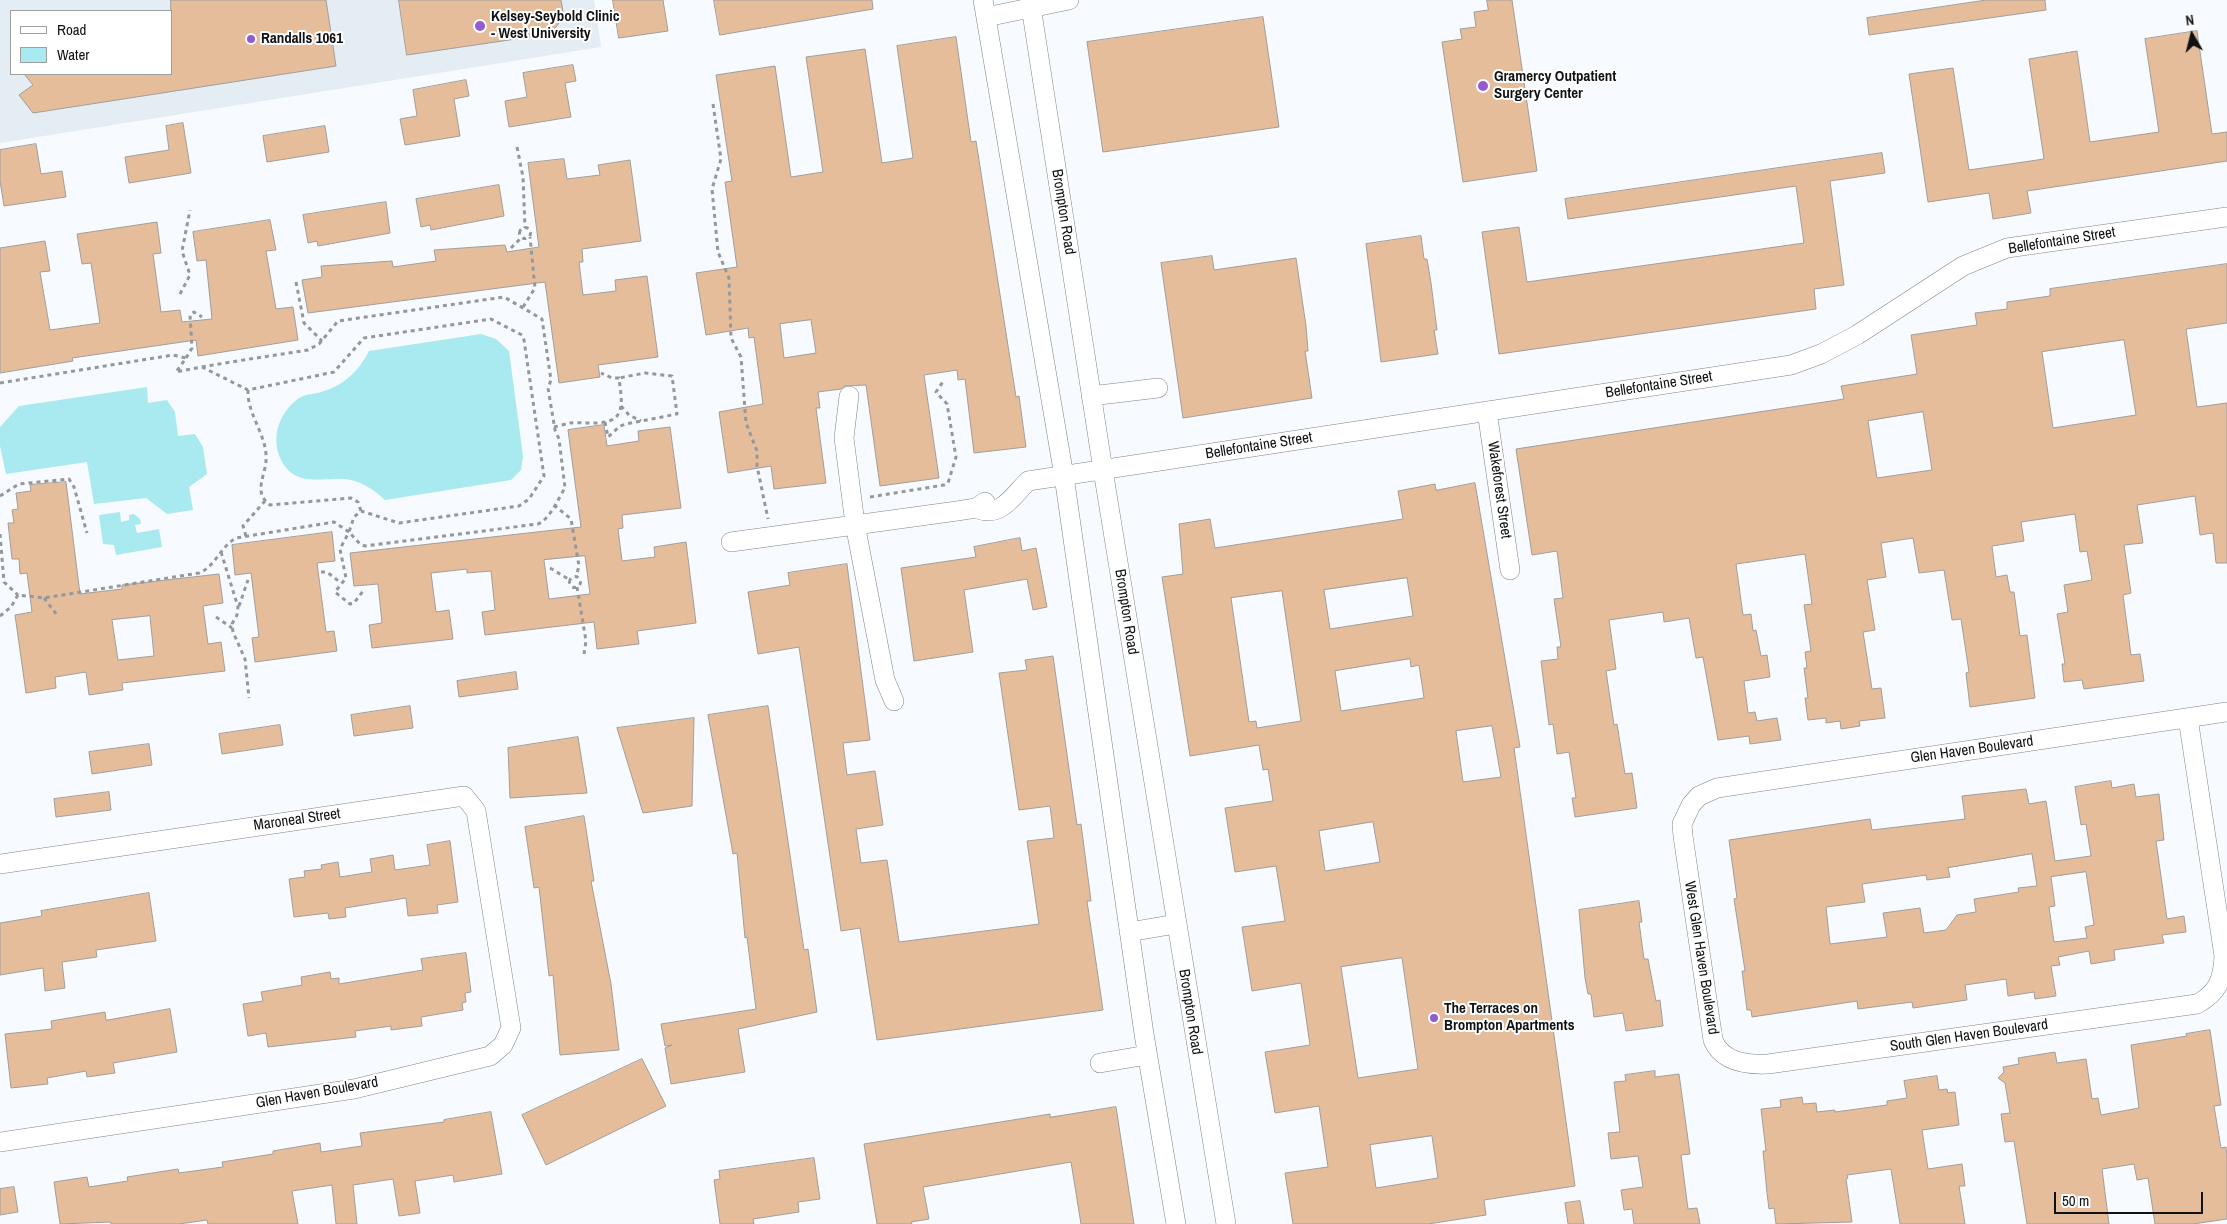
<!DOCTYPE html>
<html>
<head>
<meta charset="utf-8">
<style>
  body { margin:0 }
  #map { position:relative; width:2227px; height:1224px; overflow:hidden; background:#f7fafe; font-family:"Archivo Narrow",sans-serif }
  canvas { display:block }
  .legend { position:absolute; left:10px; top:10px; width:162px; height:65px; box-sizing:border-box; background:#fff; border:1px solid #9fa0a0; margin:0; padding:6px 9px; list-style:none; font-size:15px; color:#101112 }
  .legend li { display:flex; align-items:center; gap:10px; height:25px }
  .legend b { width:25px; border:1px solid #9fa0a0 }
  .north { position:absolute; left:2167px; top:10px; width:50px; height:50px; -webkit-text-stroke:4px #fff; paint-order:stroke; rotate:352deg; font-size:14px; font-weight:700; line-height:20px; text-align:center; color:#101112 }
  .north::after { content:''; display:block; margin:auto; width:18px; height:22px; background:#101112; clip-path:polygon(50% 0,100% 100%,50% 72%,0 100%) }
  .scale { position:absolute; left:2054px; top:1192px; width:149px; height:22px; box-sizing:border-box; border:2px solid #101112; border-top:0; padding-left:6px; font-size:15px; line-height:18px; white-space:nowrap; color:#101112; -webkit-text-stroke:4px #fff; paint-order:stroke }
</style>
</head>
<body>
<div id="map">
<canvas width="2227" height="1224"></canvas>
<ul class="legend">
<li><b style="height:6px;background:#fff"></b>Road</li>
<li><b style="height:14px;background:#a9e9f0"></b>Water</li>
</ul>
<div class="north">N</div>
<div class="scale">50 m</div>
</div>
<script>
const g = document.querySelector('canvas').getContext('2d');
g.lineJoin = 'round';
function paint(path, color) { g.fillStyle = color; g.fill(path, 'evenodd'); }
function strokePath(path, color, width, dash) { g.strokeStyle = color; g.lineWidth = width; g.lineCap = dash ? 'butt' : 'round'; g.setLineDash(dash || []); g.stroke(path); }
function drawText(font, color, halo, rows, align = 'center') {
  g.font = font + ' "Archivo Narrow",sans-serif'; g.lineWidth = 4; g.setLineDash([]); g.textBaseline = 'middle'; g.strokeStyle = halo; g.fillStyle = color; for (const [text, x, y, turn = 0] of rows) {
    g.save(); g.translate(x, y); g.rotate((+turn || 0) * Math.PI / 180); g.textAlign = isNaN(turn) ? turn : align; if (halo) g.strokeText(text, 0, 0); g.fillText(text, 0, 0); g.restore();
  }
}
const built = new Path2D(`
  M0,0H594L601,47L0,143ZM11,11H171V74H11Z`);
const water = new Path2D(`
  M481,334L496,339L509,351L523,456L521,470L511,480L385,500C373,489 361,481 345,479C325,477 299,487 284,465C269,442 277,414 299,398C305,394 315,394 321,392C343,386 359,371 369,351Z
  M147,387L148,403L167,400L175,412L178,436L195,434L203,447L207,474L189,487L193,510L167,514L146,498L94,504L87,462L6,474L0,446V427L19,406Z
  M120,512L121,522L129,520V515L134,514L140,519L141,524L135,525L137,533L159,529L162,547L116,555L114,545L103,544L99,515Z`);
const building = new Path2D(`
  M171,0H326L336,66L33,113L19,95L33,85L24,74H171Z
  M399,0H561L564,17L550,34L407,55Z
  M613,0H663L668,31L619,38Z
  M714,0H872L873,9L720,35Z
  M1487,0H1512L1537,171L1463,182L1442,42L1462,39L1460,29L1476,27L1474,12L1488,10Z
  M1987,0H2045L2046,10L1869,35L1867,18Z
  M1263,17L1279,127L1103,152L1087,42Z
  M2197,31L2212,134L2227,132V161L2027,191L2031,213L1993,219L1989,193L1928,202L1909,74L1953,68L1969,170L2044,159L2029,59L2077,51L2090,142L2159,132L2145,39Z
  M956,37L971,142L976,141L1016,397L1019,396L1026,447L974,453L965,379L958,380L957,370L924,375L939,478L880,486L866,385L845,386L841,389L818,392L820,408H816L826,483L774,489L771,466L728,473L719,412L763,404L754,337L749,338L748,328L706,335L696,273L737,267L725,182L732,181L716,75L775,66L791,177L823,172L806,57L865,49L882,163L913,158L897,46ZM811,320L816,353L784,358L780,324Z
  M573,65L576,81L565,83L571,117L509,127L505,101L527,97L523,73Z
  M466,80L469,96L454,99L460,136L405,145L400,119L417,116L413,90Z
  M183,123L191,173L129,183L125,157L169,150L166,126Z
  M325,126L329,152L267,162L263,136Z
  M36,144L41,174L62,171L66,197L4,206L0,181V150Z
  M1882,153L1885,173L1830,181L1844,285L1814,289L1816,309L1499,354L1482,232L1519,227L1527,282L1804,243L1796,186L1568,219L1565,199Z
  M564,159L567,179L600,175L598,165L630,160L641,241L582,249L583,262H579L583,295L616,291L615,280L647,276L658,357L598,365L600,377L559,383L545,282L308,313L302,280L322,277L321,266L392,261L393,267L436,261L434,250L505,245L507,252L539,247L528,163Z
  M499,185L504,216L431,230L430,225L421,227L416,199Z
  M386,202L390,233L318,246L317,241L308,243L303,215Z
  M270,220L276,250L266,251L276,309L293,307L298,340L198,356L196,340L72,358L73,361L0,373V248L45,241L50,271L40,272L50,330L100,323L91,263L82,264L77,234L157,222L161,253L153,254L161,312L180,310L182,322L212,319L206,260L197,261L193,232Z
  M1421,236L1424,259H1427L1431,283L1437,330H1434L1438,354L1381,362L1366,244Z
  M1212,256L1214,270L1296,258L1306,326L1308,351H1305L1312,398L1183,418L1161,263Z
  M2227,264V323L2186,329L2197,407L2227,403V563H2216L2213,533L2200,535L2195,496L2137,505L2143,543L2124,545L2131,593L2123,595L2131,655L2140,654L2144,681L2084,689L2082,680L2064,682L2062,664H2065L2057,614L2068,612L2064,585L2092,580L2087,551L2080,552L2075,514L2021,522L2024,541L1992,546L1996,577L2007,575L2010,592H2014L2020,636L2027,635L2035,698L1970,707L1966,673L1969,672L1961,619L1952,620L1944,570L1919,573L1913,538L1881,543L1886,577L1867,580L1875,630L1863,632L1872,689L1881,688L1885,718L1859,721L1860,726L1841,729L1840,721L1826,723V718L1808,720L1805,698H1808L1804,668H1807L1805,652L1811,651L1804,605L1812,604L1805,554L1736,564L1743,615L1751,614L1753,631L1756,630L1761,656L1767,655L1770,677L1744,681L1748,713L1755,712L1757,721L1777,718L1781,740L1750,744L1749,736L1718,740L1703,657L1696,658L1689,618L1664,622L1663,612L1609,620L1616,669L1606,671L1614,725L1617,724L1625,774L1632,773L1637,808L1575,817L1572,798H1576L1569,752L1557,754L1553,724L1549,725L1541,661L1558,659L1557,647H1561L1554,599L1563,598L1557,551L1532,555L1516,449L1844,399L1841,386L1917,374L1911,335L1977,325L1975,313L2007,309V302L2050,296V289ZM2124,340L2136,415L2053,428L2042,352ZM1923,412L1932,470L1877,478L1868,421Z
  M604,425L607,446L639,441L638,431L670,427L681,508L622,515L623,528L618,529L622,561L655,557L654,547L686,542L696,623L637,631L639,644L597,649L594,622L485,635L482,612L495,610L491,571L467,573V569L431,573L436,612L449,610L453,639L372,648L369,625L382,623L378,584L354,586L350,553L581,527L568,430ZM585,556L590,594L549,599L544,560Z
  M66,482L80,594L122,589V585L219,574L223,603L203,606L208,644L221,642L225,671L122,683L123,690L89,695L86,672L55,677L56,688L26,693L15,615L32,612L27,573L20,574L19,559H12L8,523H14L12,510L18,509L16,493L31,491L30,485ZM150,616L154,656L118,660L112,620Z
  M1475,483L1520,747L1514,748L1575,1186L1484,1200L1486,1215L1428,1224H1293L1285,1173L1328,1167L1319,1106L1275,1113L1265,1052L1310,1045L1301,983L1252,991L1242,927L1285,921L1276,866L1235,872L1225,808L1273,801L1268,769L1263,770L1259,745L1190,756L1162,577L1183,574L1179,524L1210,519L1215,548L1403,519L1398,491L1435,484L1436,490ZM1407,578L1413,616L1330,629L1324,590ZM1282,591L1301,721L1257,728L1256,721L1249,722L1231,598ZM1410,659L1411,667L1419,665L1424,698L1341,711L1335,671ZM1492,726L1501,777L1463,782L1456,731ZM1373,822L1380,862L1325,871L1319,831ZM1402,958L1418,1069L1358,1078L1341,967ZM1432,1136L1438,1178L1376,1188L1370,1145Z
  M332,532L335,561L317,563L326,632L334,631L337,651L255,662L252,638L259,637L251,573L235,575L232,545Z
  M1020,538L1022,551L1036,548L1047,607L1033,610L1027,579L964,590L973,652L914,661L901,568L976,557L974,547Z
  M847,564L870,740L843,743L847,775L875,771L883,825L856,829L861,863L887,860L899,942L1039,924L1027,841L1054,838L1050,806L1019,810L999,673L1027,670L1025,660L1053,656L1077,825L1081,824L1091,901H1087L1103,1010L877,1040L860,928L841,931L799,647L758,654L748,592L790,585L788,573Z
  M516,672L518,689L459,697L457,681Z
  M410,706L413,728L354,736L351,715Z
  M768,706L804,950L808,949L817,1012L738,1029L745,1072L671,1084L665,1048L672,1045L665,1046L661,1024L756,1009L747,937L745,938L737,853L733,854L708,715Z
  M694,718L692,806L643,813L617,728Z
  M280,725L283,745L222,754L219,734Z
  M578,737L587,793L510,798L508,748Z
  M149,744L152,765L92,774L89,752Z
  M2111,781L2112,788L2134,784L2136,797L2159,794L2164,840L2156,841L2167,919L2184,916L2186,932L2162,935L2164,943L2114,950L2115,960L2091,964L2089,951L2058,957L2060,965L2051,966L2056,996L2035,999L2034,992L2008,996L2006,979L1965,985L1967,1000L1913,1008L1912,1002L1858,1009L1857,1001L1752,1017L1751,1010H1747L1742,971H1745L1734,899L1737,898L1729,840L1870,819L1872,830L1965,819L1962,796L2026,789L2029,804L2046,801L2055,861L2091,856L2086,824L2081,825L2075,787ZM2032,854L2037,886L2018,888L2019,892L1974,899L1976,912L1957,915L1946,930L1924,933L1920,908L1883,913L1887,937L1830,944L1826,907L1865,902L1862,884L1926,875L1927,880L1950,877L1948,868ZM2086,872L2094,925L2085,927L2087,938L2054,942L2049,907L2055,906L2051,877Z
  M109,792L111,810L56,817L54,799Z
  M584,816L594,881H591L611,984L619,1050L560,1055L553,975L549,976L539,887L534,888L525,827Z
  M450,841L458,902L437,905L438,913L408,916L406,898L345,908L346,917L329,919L328,913L294,917L289,879L305,877L304,871L322,869L321,865L338,862L340,877L372,872L370,859L393,855L395,870L430,865L427,845Z
  M149,893L156,941L96,950L97,957L62,962L65,988L45,991L43,968L0,975V923L42,916L41,911Z
  M1639,901L1642,922H1639L1644,959H1648L1656,1001L1660,1000L1663,1026L1626,1031L1623,1013L1594,1017L1591,994H1588L1585,978L1579,910Z
  M466,953L471,992L465,993L466,1002L462,1003L463,1010L421,1017L422,1026L391,1030V1026L355,1031L356,1037L268,1047L266,1033L248,1036L243,1004L263,1001L261,992L302,985L301,977L330,972L331,979L339,978V984L423,970L421,959Z
  M170,1009L177,1052L113,1063L115,1073L87,1077L86,1071L47,1078L48,1084L11,1088L5,1034L52,1029L51,1021L105,1012L106,1020Z
  M2210,1030L2221,1105L2214,1106L2221,1148L2226,1147L2227,1156V1219L2193,1224H2155L2148,1178L2137,1180L2134,1164L2102,1169L2109,1224H2027L2014,1141L2005,1142L2001,1114L2010,1113L2005,1083L1998,1078L2004,1072L2003,1067L2019,1064L2018,1058L2055,1052L2057,1063L2086,1059L2092,1099L2098,1098L2101,1115L2139,1108L2131,1045L2187,1036L2186,1034Z
  M642,1059L666,1106L546,1165L522,1115Z
  M1655,1071V1077L1679,1074L1690,1154L1681,1155L1688,1209L1697,1208L1700,1224H1634L1632,1209L1624,1210L1621,1190L1643,1187L1638,1156L1611,1159L1608,1133L1620,1132L1614,1082L1626,1081L1625,1075Z
  M1937,1076L1939,1090L1947,1089L1948,1093L1955,1092L1959,1125L1922,1130L1928,1169L1962,1164L1965,1186H1959L1965,1224H1900L1891,1169L1847,1175L1848,1178L1846,1179L1852,1222L1776,1224L1774,1208L1769,1209L1767,1193L1763,1151H1766L1761,1109L1781,1107L1780,1100L1802,1097L1803,1104L1816,1103L1817,1112L1835,1110V1112L1887,1105V1101L1907,1098L1904,1081Z
  M1116,1107L1134,1224H1081L1071,1162L923,1187L929,1219L911,1222L912,1224H877L864,1144L1050,1114V1117Z
  M491,1112L502,1174L454,1182L453,1175L415,1181L420,1213L399,1216L393,1179L353,1185L357,1224H336L332,1185L292,1191L298,1224H208L207,1220L179,1224H111V1222L60,1224L54,1182L87,1177L89,1187L128,1181L127,1177L178,1169L179,1173L223,1167L222,1162L273,1154V1151L320,1143L321,1152L362,1146L360,1133L444,1122V1120Z
  M814,1158L820,1199L798,1202L799,1212L753,1219L754,1224H720L714,1180L720,1179L719,1171Z
  M14,1187L18,1212L0,1215V1189Z
  M1580,1201L1584,1224H1568L1565,1203Z`);
const path = new Path2D(`
  M713,104L721,159L712,189L718,252L729,278L731,338L741,357L746,423L757,451V466L768,519
  M517,147L523,177L525,228
  M519.5 233a5.5 5.5 0 1 1 11 0a5.5 5.5 0 1 1-11 0Z
  M511,248L521,238
  M296,282L304,323L322,341
  M180,294L190,275L182,251L190,210
  M523,307L535,288L530,237
  M186,358L192,348L190,315L194,312L202,317
  M0,383L173,355L186,358L176,372C220,363 264,357 308,350L319,344L338,321L504,297L542,319L551,380L548,388L555,430L559,439L565,488C558,499 550,519 538,524L365,546L360,544L349,532L354,517L361,511L399,523L519,506L529,499L544,476L524,340L522,335L491,319L364,338L334,372L248,390L202,367
  M248,390C247,413 264,431 266,454C268,474 251,491 270,505L351,498L358,502L361,511
  M621,406L629,415L641,421
  M605,422L608,437L620,426L626,424L677,414L672,376L645,373L619,378
  M554,427C559,426 565,424 570,423C584,421 615,429 620,410C623,400 620,389 619,378H612L601,373
  M0,496L19,484L69,479L74,487L87,533
  M870,497L944,485L948,483L956,457L947,404L936,392L944,380
  M554,505L571,519L579,566L576,577
  M0,534L4,582L18,595
  M246,536L243,526L265,501
  M221,552L238,607L237,615L232,624L233,632L245,659L249,698
  M550,568L570,580
  M321,572H327L341,583
  M569.5 582a5.5 5.5 0 1 1 11 0a5.5 5.5 0 1 1-11 0Z
  M577,587L586,641L584,654
  M44,598L57,615
  M239,606L248,580
  M0,616L11,607L18,595L44,598L199,573C216,566 220,547 236,538L334,522L349,532L340,549L346,578L335,592L350,604L354,603L363,591
  M216,617L232,628`);
const minor = new Path2D(`
  M983,0L1064,476L1144,1034L1176,1224
  M1030,0L1103,470L1226,1224
  M986,17L1069,0
  M849,396L844,438L855,524L885,680L894,701
  M1091,396L1158,388
  M1487,411L1510,570
  M976,508C1000,519 1012,497 1028,481L1791,365L1821,354L1857,335L1963,266L2007,248L2227,217
  M731,542L957,511L976,508L985,502
  M2188,718L2224,956C2223,979 2218,993 2197,1004L1768,1064C1746,1065 1722,1062 1713,1040L1683,836L1682,824L1691,805L1699,796L1717,788L2227,712
  M0,864L464,796L476,811L511,1028L503,1045L490,1056L354,1089L0,1142
  M1129,932L1176,924
  M1100,1063L1147,1055`);
const markers = [
  [480,26,6,"#9559d0"],
  [251,39,5,"#9559d0"],
  [1483,86,6,"#9559d0"],
  [1434,1018,5,"#9559d0"]
];
const poiNames = [
  ["Kelsey-Seybold Clinic",491,17],
  ["- West University",491,34],
  ["Randalls 1061",261,39],
  ["Gramercy Outpatient",1494,77],
  ["Surgery Center",1494,94],
  ["The Terraces on",1444,1009],
  ["Brompton Apartments",1444,1026]
];
const streetNames = [
  ["Brompton Road",1063,212,81],
  ["Bellefontaine Street",2062,241,-9],
  ["Bellefontaine Street",1659,385,-9],
  ["Bellefontaine Street",1259,446,-9],
  ["Wakeforest Street",1499,490,82],
  ["Brompton Road",1126,612,81],
  ["Glen Haven Boulevard",1972,750,-8],
  ["Maroneal Street",297,820,-8],
  ["West Glen Haven Boulevard",1701,958,81],
  ["Brompton Road",1190,1012,81],
  ["South Glen Haven Boulevard",1969,1036,-8],
  ["Glen Haven Boulevard",317,1093,-10]
];
paint(built, '#e4ecf4');
paint(water, '#a9e9f0');
paint(building, '#e6bd9b');
strokePath(building, '#a19e9b', 1);
strokePath(minor, '#818487', 20);
strokePath(path, '#95989a', 3, [4, 4]);
strokePath(minor, '#fff', 19);
for (const [x, y, r, color] of markers) { const dot = new Path2D(); dot.arc(x, y, r, 0, 2 * Math.PI); g.fillStyle = color; g.fill(dot); strokePath(dot, '#fff', 2); }
drawText('bold 15px', '#101112', '#fff', poiNames, 'left');
drawText('15px', '#101112', '#fff', streetNames);
</script>
</body>
</html>
